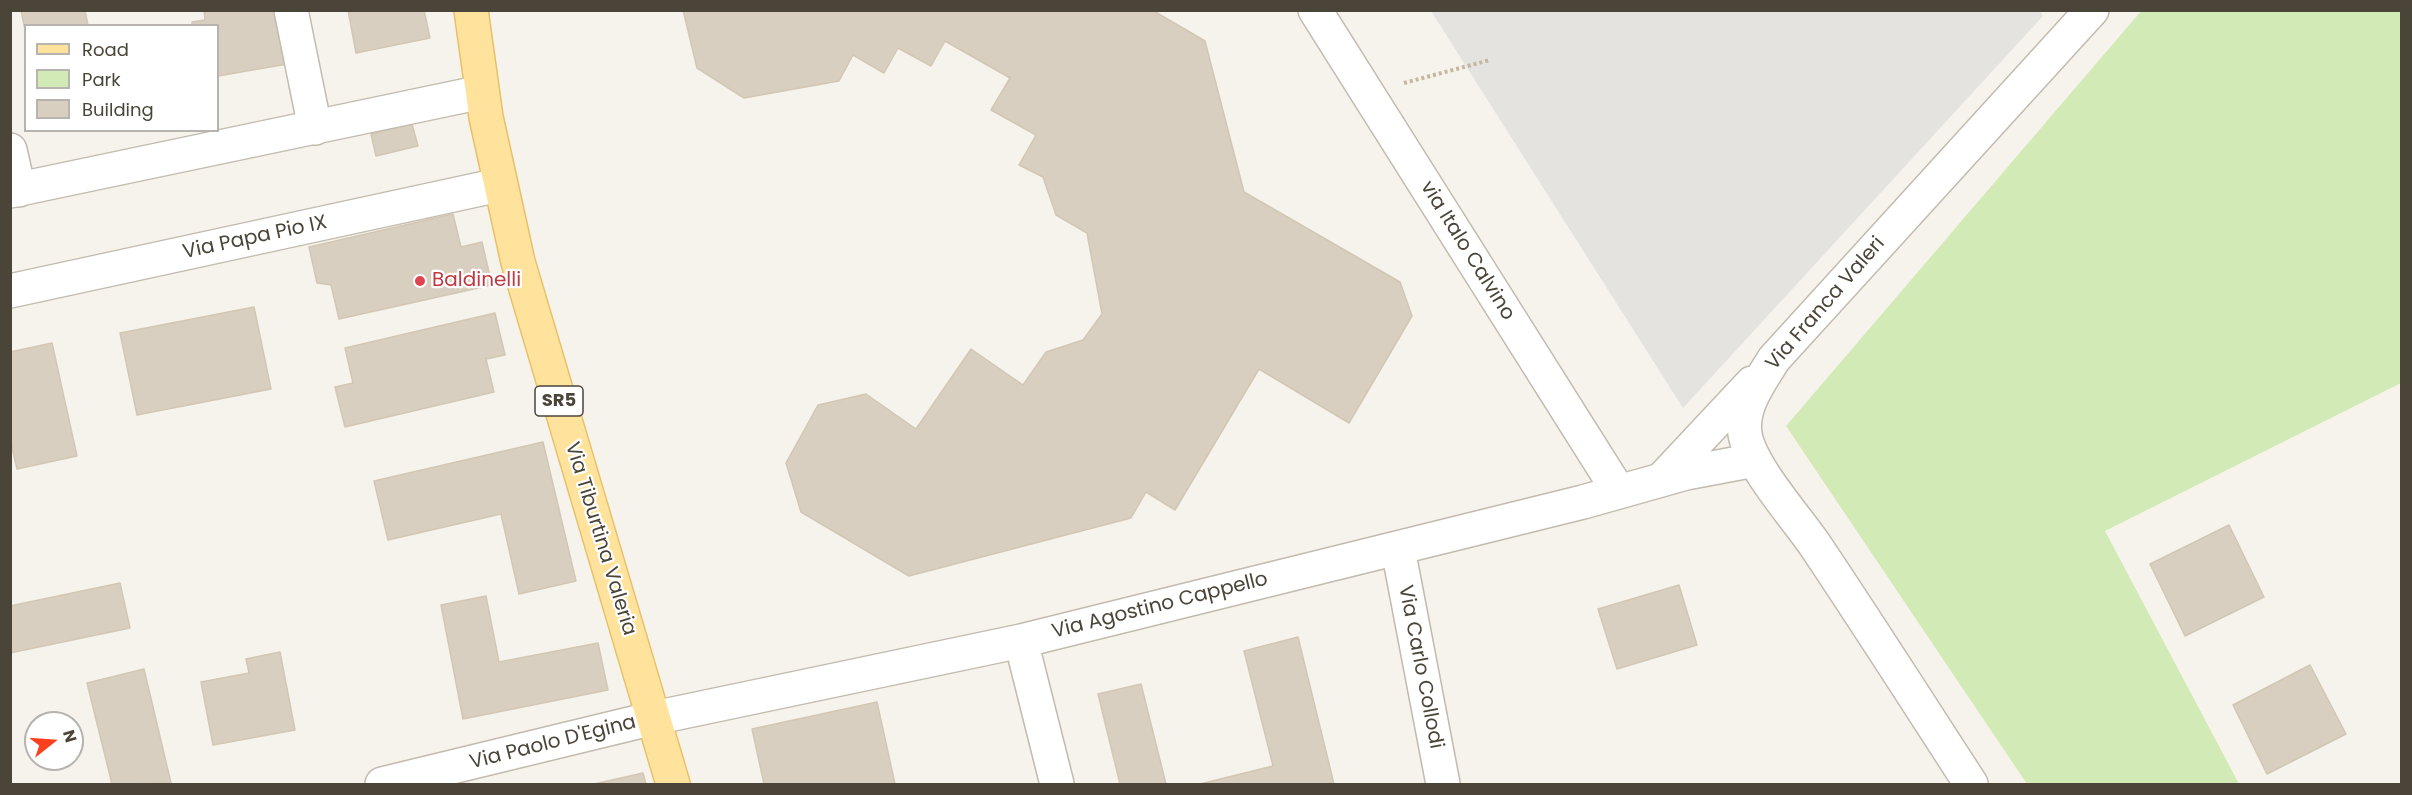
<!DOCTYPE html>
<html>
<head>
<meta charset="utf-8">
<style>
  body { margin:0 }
  #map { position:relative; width:2412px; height:795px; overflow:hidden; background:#f6f3ec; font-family:Poppins,sans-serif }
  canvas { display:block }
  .frame { position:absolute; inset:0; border:12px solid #4b4439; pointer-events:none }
  .legend { position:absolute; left:24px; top:24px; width:195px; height:108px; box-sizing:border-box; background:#fff; border:2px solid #b7b4b0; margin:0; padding:8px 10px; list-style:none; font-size:18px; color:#4b4439 }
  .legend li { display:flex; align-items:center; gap:12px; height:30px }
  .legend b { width:30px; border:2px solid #b7b4b0 }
  .north { position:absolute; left:24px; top:711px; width:60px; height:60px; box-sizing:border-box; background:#fff; border:2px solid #b7b4b0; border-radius:50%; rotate:73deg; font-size:16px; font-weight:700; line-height:24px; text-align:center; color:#4b4439 }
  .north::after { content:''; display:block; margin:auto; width:21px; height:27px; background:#fc3f1d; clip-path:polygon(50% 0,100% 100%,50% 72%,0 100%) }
</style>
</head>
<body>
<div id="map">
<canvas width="2412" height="795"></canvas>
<div class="frame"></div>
<ul class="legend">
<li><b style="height:8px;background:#ffe39c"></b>Road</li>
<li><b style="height:16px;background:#d2eab5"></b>Park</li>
<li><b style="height:16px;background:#d8cfc1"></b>Building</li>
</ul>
<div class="north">N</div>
</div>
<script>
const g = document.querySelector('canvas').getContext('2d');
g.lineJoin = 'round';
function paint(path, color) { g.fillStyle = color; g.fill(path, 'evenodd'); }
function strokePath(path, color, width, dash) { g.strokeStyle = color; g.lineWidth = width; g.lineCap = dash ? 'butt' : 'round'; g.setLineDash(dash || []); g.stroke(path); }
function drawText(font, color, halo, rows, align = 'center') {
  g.font = font + ' Poppins,sans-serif'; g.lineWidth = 4.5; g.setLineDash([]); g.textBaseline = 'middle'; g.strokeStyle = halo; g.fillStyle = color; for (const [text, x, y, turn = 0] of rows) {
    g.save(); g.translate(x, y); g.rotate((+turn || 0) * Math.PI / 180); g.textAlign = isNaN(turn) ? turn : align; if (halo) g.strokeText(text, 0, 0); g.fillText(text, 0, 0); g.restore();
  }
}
const green = new Path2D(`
  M2142,10L2401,11V383L2105,531L2239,784H2027L1786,426Z`);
const parking = new Path2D(`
  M2040,11L2043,16L1683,408L1431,11Z`);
const building = new Path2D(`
  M21,10H85L88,26H26V35Z
  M204,10H284L293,63L218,76V26H192V22L205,20Z
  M348,10H424L430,38L356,53Z
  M683,10H1152L1205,41L1244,192L1400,282L1412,316L1349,423L1259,369L1175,510L1146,492L1131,518L909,576L801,512L786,463L818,405L866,394L916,429L971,349L1023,385L1046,352L1083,340L1102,314L1087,233L1056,215L1043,177L1019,165L1036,135L991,110L1010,78L945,41L931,66L898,48L884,73L853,55L839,81L744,98L697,68Z
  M412,124L418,146L376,156L371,134Z
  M453,214L461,247L482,242L492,285L339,319L331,285L317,283L309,247Z
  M254,307L271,389L137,415L120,333Z
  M495,313L505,355L486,359L494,392L345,427L335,387L353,383L345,348Z
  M52,343L77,456L17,469L10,439V352Z
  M543,442L576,581L519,594L501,514L388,540L374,481Z
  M2229,525L2264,597L2185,636L2150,564Z
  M120,583L130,628L10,653V606Z
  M1679,585L1697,645L1617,669L1598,609Z
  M486,596L499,662L598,643L608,690L463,719L441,605Z
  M1298,637L1334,784H1200L1273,766L1244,651Z
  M280,652L295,730L213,745L201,682L249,673L246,659Z
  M2310,665L2346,734L2267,774L2233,705Z
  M144,669L171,783L112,784L87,683Z
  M1141,684L1166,784H1120L1098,694Z
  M877,702L895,784H764L752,729Z
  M643,773L646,784H594Z`);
const path = new Path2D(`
  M1404,83L1490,60`);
const street = new Path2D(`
  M291,10L315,128
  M1315,10L1619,492
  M10,150L19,190
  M10,191L482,92
  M10,291L499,185
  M1663,478L1752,383
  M1398,549L1443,784
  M1021,641L1057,784
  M382,784L654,718L1021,641L1583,502L1686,473L1755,460
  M1971,784C1919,704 1868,624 1815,545C1795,516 1750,466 1745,434C1741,406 1760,382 1774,359L2092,10`);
const primary = new Path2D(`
  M471,10L486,117L518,262L673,784`);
const markers = [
  [420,281,6,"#e0444e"]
];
const shields = [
  [559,401,48]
];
const shieldNames = [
  ["SR5",559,401]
];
const streetNames = [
  ["Via Papa Pio IX",255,238,-12],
  ["via Italo Calvino",1467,251,58],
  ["Via Franca Valeri",1826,304,-49],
  ["Via Tiburtina Valeria",600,539,73],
  ["Via Agostino Cappello",1160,606,-14],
  ["Via Carlo Collodi",1420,667,79],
  ["Via Paolo D'Egina",553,743,-14]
];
const healthNames = [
  ["Baldinelli",432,281]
];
paint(green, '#d2eab5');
paint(parking, '#e5e3e0');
paint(building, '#d8cfc1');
strokePath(building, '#d3c7b4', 1.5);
strokePath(street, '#c2bbae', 36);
strokePath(primary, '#e6c16a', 36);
strokePath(path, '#c4b79f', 4, [3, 3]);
strokePath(street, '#fff', 33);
strokePath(primary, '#ffe39c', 33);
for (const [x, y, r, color] of markers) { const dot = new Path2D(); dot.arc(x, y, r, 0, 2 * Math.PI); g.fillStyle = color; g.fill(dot); strokePath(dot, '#fff', 2); }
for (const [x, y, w] of shields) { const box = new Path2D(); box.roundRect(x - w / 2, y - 15, w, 30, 4.5); g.fillStyle = '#fff'; g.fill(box); strokePath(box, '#4b4439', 1.5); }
drawText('bold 18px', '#4b4439', null, shieldNames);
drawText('20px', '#4b4439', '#fff', streetNames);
drawText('20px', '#be3a42', '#fff', healthNames, 'left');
</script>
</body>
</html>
